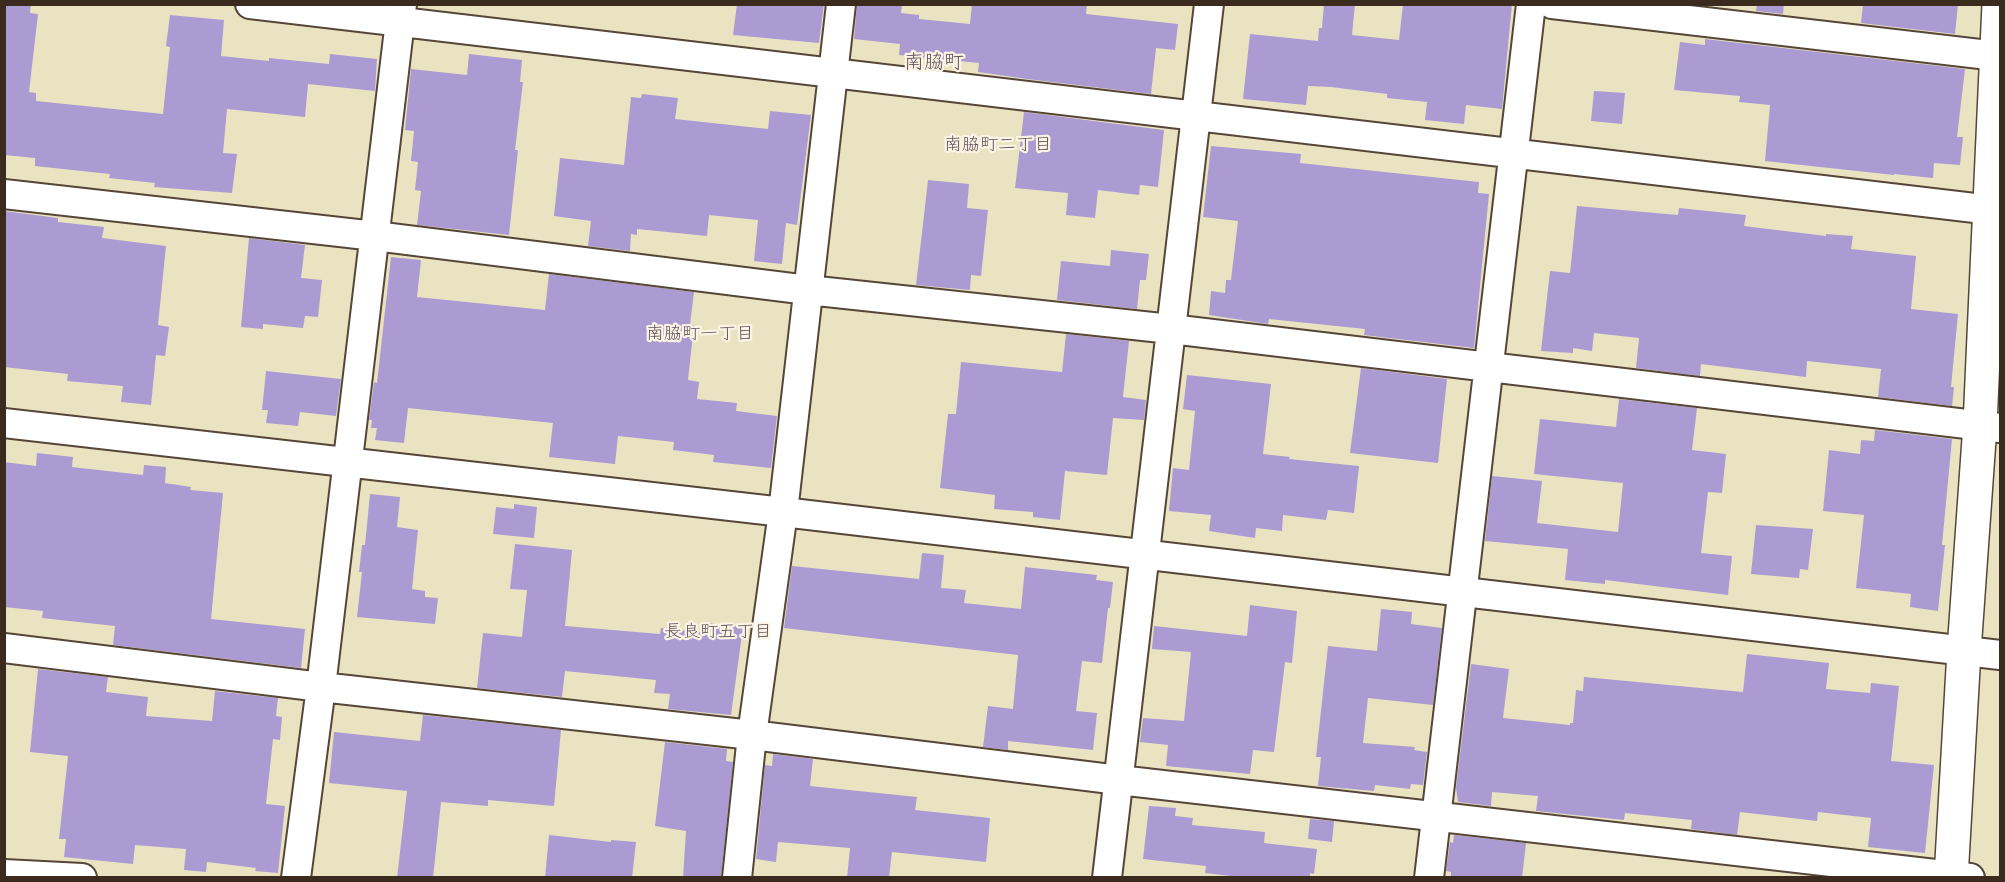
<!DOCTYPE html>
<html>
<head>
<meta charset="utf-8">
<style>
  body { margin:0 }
  #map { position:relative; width:2005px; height:882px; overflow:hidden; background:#eae3c2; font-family:Kalam,sans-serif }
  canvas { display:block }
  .frame { position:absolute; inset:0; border:6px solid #3b2a1e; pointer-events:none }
</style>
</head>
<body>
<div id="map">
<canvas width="2005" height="882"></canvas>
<div class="frame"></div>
</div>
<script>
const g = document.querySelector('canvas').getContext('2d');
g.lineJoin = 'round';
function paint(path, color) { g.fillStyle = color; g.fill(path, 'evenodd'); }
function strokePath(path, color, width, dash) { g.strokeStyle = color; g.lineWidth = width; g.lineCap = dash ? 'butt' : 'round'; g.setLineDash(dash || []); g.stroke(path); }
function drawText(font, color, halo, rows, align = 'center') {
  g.font = font + ' Kalam,"Klee One",sans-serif'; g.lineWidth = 4.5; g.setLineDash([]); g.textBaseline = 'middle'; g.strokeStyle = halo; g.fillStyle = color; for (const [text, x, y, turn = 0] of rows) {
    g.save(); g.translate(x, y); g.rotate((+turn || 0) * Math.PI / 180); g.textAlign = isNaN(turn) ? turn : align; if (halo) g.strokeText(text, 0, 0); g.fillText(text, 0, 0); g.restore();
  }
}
const building = new Path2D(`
  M4,4H31L30,13L38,14L29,92L36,93V101L163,114L170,47L166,46L170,15L224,20L221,56L269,61V58L329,64L330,54L377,59L375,91L308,84L305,117L227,109L223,153L237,154L232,193L154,187L155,183L109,178L110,174L35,166V158L4,155Z
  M737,4H824L819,43L733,35Z
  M857,4H902L901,13L919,15V19L970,24L972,4H1087L1086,14L1178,24L1175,50L1156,48L1151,94L1027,79L978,72L979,63L899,55L900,44L854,39Z
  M1324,4H1355L1352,35L1399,40L1403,4H1512L1502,109L1466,105L1464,124L1425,120L1427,102L1387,98V94L1331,87L1308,86L1306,105L1243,99L1250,34L1318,41L1319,28H1322Z
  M1757,4H1784L1783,14L1756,11Z
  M1863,4H1958L1955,34L1861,23Z
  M1705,39L1965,69L1957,137H1963L1960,165L1934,163L1933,178L1894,174V175L1765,161L1770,105L1739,102L1740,96L1674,90L1680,42L1705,45Z
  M469,54L522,60L520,82H523L515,150H518L509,235L417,225L421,191L415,190L418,162L411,161L414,131L405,130L411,69L467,75Z
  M1594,91L1625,93L1622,124L1591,121Z
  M642,94L678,98L675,119L768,129L770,111L811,115L797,225L786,223L782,264L754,261L758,220L709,215L707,236L637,229V235L631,234L630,251L588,246L591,221L554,216L560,158L624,165L631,97L641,98Z
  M1024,112L1164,130L1158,187L1140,185L1139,195L1098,190L1095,218L1066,215L1068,193L1015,188Z
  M1211,146L1301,154L1300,163L1479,182L1478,193L1489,194L1474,348L1364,335L1365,329L1269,319L1268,324L1209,315L1211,291L1225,293L1226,280H1231L1238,221L1203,217Z
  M928,180L969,184L967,208L988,210L981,276L971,275L970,290L916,285Z
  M1577,206L1678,215L1679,208L1746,215L1744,226L1826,236V234L1853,236L1851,249L1916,256L1911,309L1958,314L1951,387H1954L1952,406L1878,397L1881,369L1807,361L1806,377L1701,364L1700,376L1636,368L1639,338L1594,333L1592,351L1573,348V353L1541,351L1550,271L1570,273Z
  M4,211L58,218V222L104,227L102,238L166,246L158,325L169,327L165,356L156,355L151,405L121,402L123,386L67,381L68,374L4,367Z
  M249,238L305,245L301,278L322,280L318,317L305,316L303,328L263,324V329L241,327Z
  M1111,250L1149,254L1146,280H1140L1137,309L1057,300L1061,261L1110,266Z
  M391,257L421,260L417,297L545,310L549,274L694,292L690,325H694L688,380L699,382L697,399L737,403L736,411L777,416L771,468L713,462L714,455L673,450L674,442L618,436L615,464L549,457L553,423L408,408L404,443L375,440L377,428H371L372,420H369L374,382L377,383Z
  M1066,334L1129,341L1123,397L1146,400L1144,420L1113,418L1107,475L1065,471L1060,520L1033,517V512L994,509L995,495L940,488L948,414H956L961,362L1062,372Z
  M1361,368L1447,379L1438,463L1350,453Z
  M266,371L341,379L336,416L300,412L298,426L266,423L268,410H262Z
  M1187,375L1271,384L1263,454L1290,457L1289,459L1359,466L1354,513L1328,510L1326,520L1283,515L1282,531L1256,528L1255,538L1209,531L1211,515L1169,511L1173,468L1189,470L1195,411L1183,409Z
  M1619,399L1697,408L1692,450L1726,454L1722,493L1708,492L1701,553L1732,556L1728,595L1605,580V584L1565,580L1568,549L1485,541L1492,476L1542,481L1537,523L1618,532L1623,483L1534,474L1540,419L1616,427Z
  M1875,430L1952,439L1942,545H1945L1938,611L1910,607L1911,594L1856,588L1864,515L1823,511L1829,450L1860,454L1861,440L1874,441Z
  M37,453L73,457L72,467L143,475L144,465L166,467L165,483L191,487L190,490L223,493L211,619L305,629L301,668L113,645L115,626L42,618L43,611L4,607V462L36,466Z
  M370,494L400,497L397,527L418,530L412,589L425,591V597L438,598L435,624L357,617L362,572H359L362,545H365Z
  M514,504L537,507L534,538L493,534L496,507L514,509Z
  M1756,525L1813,529L1808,570L1800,569L1799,578L1751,574Z
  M515,544L572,550L565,626L660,634L661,628L706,633L707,623L743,627L731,715L668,709L670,694L654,693L656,680L565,671L562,697L477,688L483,633L522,637L527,590L510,589Z
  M922,553L944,555L941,588L966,590L964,603L1021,609L1025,567L1097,575L1096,580L1113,582L1110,608H1108L1102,663L1082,661L1076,711L1097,713L1093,750L1008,741V750L983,747L988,706L1013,709L1018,655L784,628L792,566L919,579Z
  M1250,605L1297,611L1292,663L1285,662L1274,752L1253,750L1250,774L1166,766L1168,745L1140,742L1143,718L1184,721L1191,652L1152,649L1154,626L1247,636Z
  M1381,609L1412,612L1411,624L1442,628L1433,705L1368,698L1363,743L1415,747L1414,750L1427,752L1423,785L1411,784L1410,789L1375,785L1374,791L1318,786L1321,757H1316L1328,646L1377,651Z
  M1747,654L1829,663L1826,689L1870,693L1871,683L1899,686L1891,761L1934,765L1925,853L1868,847L1871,818L1818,812L1817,821L1740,812L1737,835L1691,829L1692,820L1625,813L1624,820L1536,811L1538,796L1492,792L1491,806L1458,802L1456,788L1471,664L1509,669L1503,718L1570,725V723H1573L1576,690L1583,691L1584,677L1743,692Z
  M38,669L108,677L106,692L148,697L146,716L212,721L215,691L278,698L276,716L282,717L280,740L273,739L266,804L285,806L278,873L255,871L256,868L207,862L206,872L184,870L186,849L135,845L133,864L64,857L66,839H59L68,756L30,752Z
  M423,715L561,730L554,806L488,800V806L441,802L433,878H397L407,791L329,783L334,732L420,741Z
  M665,742L727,749L726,761L733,762L721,878H683L686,831L655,826Z
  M773,754L813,759L810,786L917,797L915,810L990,818L986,862L892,852L889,878H847L850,848L778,842L776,862L756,859L765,765L772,766Z
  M1149,806L1176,808L1175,816L1193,818L1192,825L1265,832L1264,843L1317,849L1314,874L1310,873V878H1248L1205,873L1206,866L1143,859Z
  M1310,819L1334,821L1332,842L1308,839Z
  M549,835L611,842V840L636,842L632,878H545Z
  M1454,835L1526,843L1522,878H1451V872L1446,871L1450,842L1453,843Z`);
const minor = new Path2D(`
  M250,4L2000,211
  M1552,4L1997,56
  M4,194L375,236L808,290L1171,329L2000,428
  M4,423L783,512L2000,655
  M4,648L321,687L752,735L1119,780L1970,878
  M4,874L82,878
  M296,878L321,687L402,4
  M737,878L752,735L783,512L841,4
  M1107,878L1209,4
  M1429,878L1531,4`);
const tertiary = new Path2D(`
  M1951,878L1964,651L1980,425L1999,4`);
const neighbourhoodNames = [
  ["南脇町二丁目",998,147],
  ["南脇町一丁目",700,336],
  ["長良町五丁目",718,634]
];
const quarterNames = [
  ["南脇町",934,65]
];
paint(building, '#ac9bd2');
strokePath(minor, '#554637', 32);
strokePath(tertiary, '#554637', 36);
strokePath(minor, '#fff', 28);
strokePath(tertiary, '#fff', 33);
drawText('18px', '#63525d', '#fcf5e5', neighbourhoodNames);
drawText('20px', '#63525d', '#fcf5e5', quarterNames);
</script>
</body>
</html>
